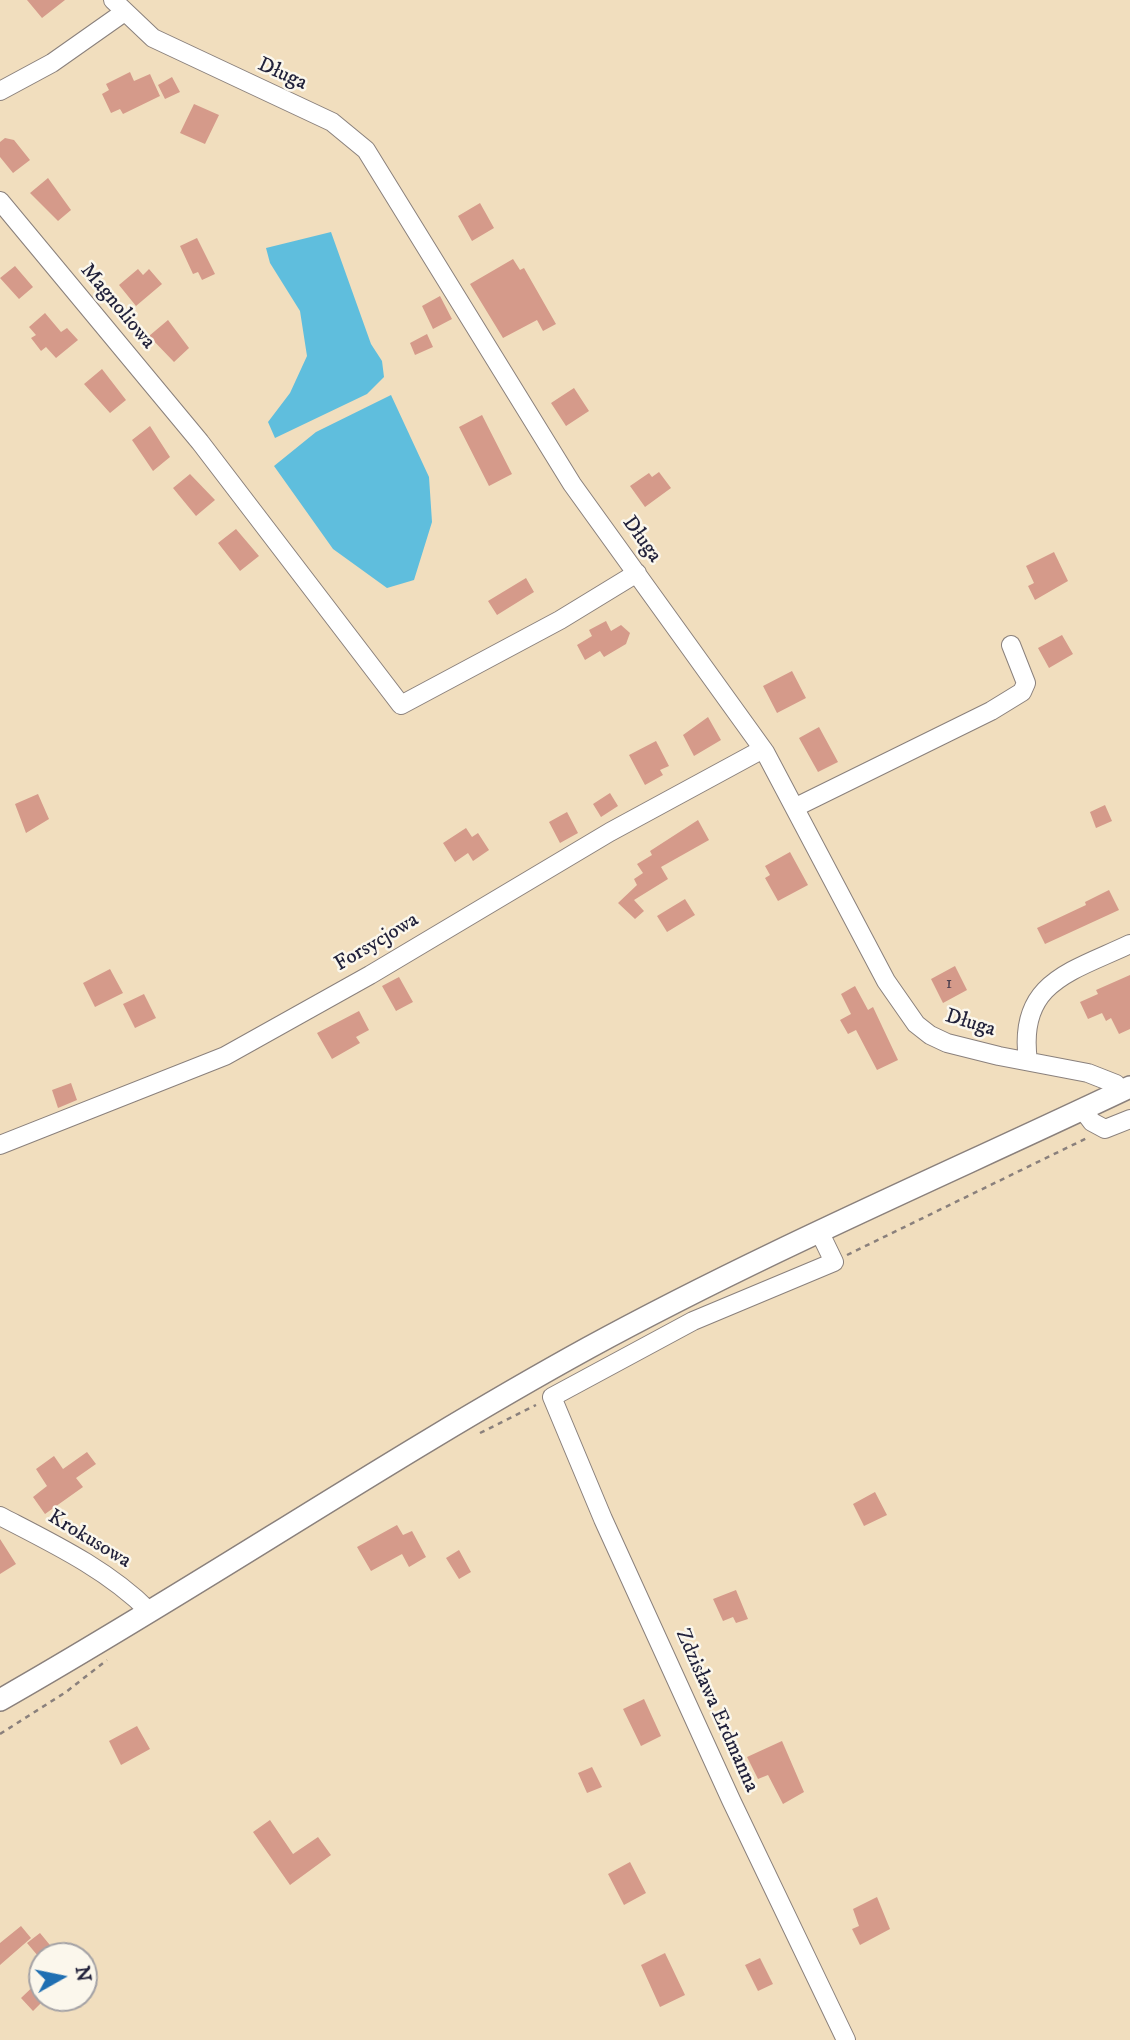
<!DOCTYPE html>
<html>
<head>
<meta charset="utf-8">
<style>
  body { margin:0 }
  #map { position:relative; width:1130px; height:2040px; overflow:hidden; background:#f1debe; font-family:"IM FELL DW Pica",serif }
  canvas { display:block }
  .north { position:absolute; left:28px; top:1942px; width:70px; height:70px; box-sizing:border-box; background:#fbf7ec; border:2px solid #a4a2a5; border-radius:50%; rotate:81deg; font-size:19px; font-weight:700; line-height:28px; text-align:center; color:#22223b }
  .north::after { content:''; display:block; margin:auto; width:24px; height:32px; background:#1f6fb2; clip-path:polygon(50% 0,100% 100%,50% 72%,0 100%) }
</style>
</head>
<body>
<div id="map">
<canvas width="1130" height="2040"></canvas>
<div class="north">N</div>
</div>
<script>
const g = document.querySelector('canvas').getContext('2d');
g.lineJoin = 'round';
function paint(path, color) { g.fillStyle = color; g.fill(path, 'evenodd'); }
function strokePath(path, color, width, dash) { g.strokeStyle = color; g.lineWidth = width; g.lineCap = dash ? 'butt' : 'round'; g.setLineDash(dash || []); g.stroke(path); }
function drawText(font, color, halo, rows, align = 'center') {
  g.font = font + ' "IM FELL DW Pica",serif'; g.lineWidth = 5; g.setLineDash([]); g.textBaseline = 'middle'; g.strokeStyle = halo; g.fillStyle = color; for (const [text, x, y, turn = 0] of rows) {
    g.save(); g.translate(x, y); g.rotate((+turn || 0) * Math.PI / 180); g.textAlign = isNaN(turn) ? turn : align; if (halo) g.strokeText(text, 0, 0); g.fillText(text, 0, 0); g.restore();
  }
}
const water = new Path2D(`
  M331,232L371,344L382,361L384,377L367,394L275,438L268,422L290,393L307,356L300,311L270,263L266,248Z
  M391,395L429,477L432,522L414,580L387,588L333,549L274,466L316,432Z`);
const building = new Path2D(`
  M27,0H65L42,18Z
  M130,72L134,81L150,74L160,96L123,114L120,109L111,113L102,94L109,90L106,84Z
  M172,77L180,92L165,99L158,85Z
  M194,104L219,115L205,144L180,133Z
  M5,138L14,140L30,160L13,173L0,157V142Z
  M48,178L71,210L58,221L30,193Z
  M480,203L494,228L472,241L458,216Z
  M197,238L215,274L202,280L198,272L193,274L180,246Z
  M513,259L520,270L524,268L556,324L543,331L537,320L503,338L470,284Z
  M15,266L33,287L19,299L0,278Z
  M138,269L143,275L149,269L162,284L136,306L119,285Z
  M440,296L452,319L433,329L422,306Z
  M45,313L61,332L67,328L78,340L56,358L46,347L41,351L31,338L36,335L29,327Z
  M168,320L189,348L174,362L149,336Z
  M427,334L433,347L415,355L410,343Z
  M102,369L126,400L110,413L84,384Z
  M574,388L589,411L566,426L551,403Z
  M482,415L512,474L489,486L459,427Z
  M150,426L170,457L153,471L132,440Z
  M659,472L671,488L645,507L630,486L649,473L652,477Z
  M190,474L215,500L196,516L173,488Z
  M236,529L259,556L240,571L218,543Z
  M1054,552L1068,581L1035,600L1028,586L1034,583L1026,566Z
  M526,578L534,592L497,615L488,601Z
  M606,621L611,631L621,625L630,633L626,644L604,657L600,651L585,660L577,645L592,636L589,630Z
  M1062,635L1073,654L1049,668L1038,648Z
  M792,671L806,698L777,713L763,686Z
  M708,717L721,740L694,756L683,735Z
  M819,727L838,762L818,772L799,738Z
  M656,741L669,766L660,770L663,775L645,785L629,755Z
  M610,793L618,806L601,817L593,804Z
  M38,794L49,819L26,833L15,804Z
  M1105,805L1112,821L1096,828L1090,812Z
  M567,812L578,833L560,843L549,822Z
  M698,820L709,840L661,867L668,879L634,900L644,911L635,919L618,903L637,885L634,879L643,873L637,864L652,855L650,851Z
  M466,828L472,837L478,833L489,850L473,861L468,853L455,862L443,843Z
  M790,852L808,885L778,901L765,878L770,875L765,866Z
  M1109,890L1119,910L1045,944L1037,928L1086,905L1085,902Z
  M685,899L695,915L667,932L657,916Z
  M955,966L967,990L943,1003L931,979Z
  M110,969L123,993L95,1007L83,983Z
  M1130,975V1029L1119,1034L1111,1018L1106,1021L1102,1013L1088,1019L1080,1002L1098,994L1096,990Z
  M399,977L413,1002L396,1011L382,986Z
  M855,986L868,1010L873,1007L898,1060L877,1070L856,1030L848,1034L840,1020L851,1014L841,994Z
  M144,994L156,1018L135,1028L123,1004Z
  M359,1011L369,1030L356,1037L360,1043L332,1059L317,1033Z
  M71,1083L77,1100L58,1108L52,1090Z
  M87,1452L96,1464L76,1478L83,1487L45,1514L33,1497L47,1486L36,1469L54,1456L63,1469Z
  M875,1492L887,1515L864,1526L853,1504Z
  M397,1525L403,1535L412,1531L426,1557L409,1567L402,1554L371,1571L357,1547Z
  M0,1539L16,1564L0,1574Z
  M459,1550L471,1572L459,1579L446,1558Z
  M736,1590L748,1619L736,1623L733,1617L723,1621L713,1599Z
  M644,1699L661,1736L641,1746L623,1709Z
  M137,1726L150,1749L121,1765L109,1741Z
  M782,1741L804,1792L783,1804L768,1775L758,1779L747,1757Z
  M592,1767L602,1787L587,1793L578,1773Z
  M270,1820L293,1854L318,1837L331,1855L290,1885L253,1832Z
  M630,1862L646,1893L624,1905L608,1874Z
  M877,1897L890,1929L860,1945L852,1929L859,1926L853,1909Z
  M21,1926L31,1938L0,1965V1943Z
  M40,1933L59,1956H38L27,1943Z
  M665,1953L685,1995L660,2007L641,1965Z
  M760,1958L773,1984L758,1991L745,1965Z
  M42,1978V2002L33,2011L21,1998Z`);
const path = new Path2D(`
  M847,1255L1087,1138
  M480,1433L536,1405
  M0,1734L66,1692L107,1660`);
const minor = new Path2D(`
  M113,0L153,38L332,122L366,150L572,484L765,752L886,981L916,1024L930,1035L947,1043L999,1056L1088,1073L1116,1084L1121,1091
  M0,91L52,63L123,13
  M0,201L200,442L401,705L560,620L637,573
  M796,807L991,711L1022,692L1026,683L1011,645
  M1028,1061C1017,982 1071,972 1130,944
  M1083,1110L1092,1122L1105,1129L1130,1119
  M0,1145L225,1056L370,975L610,832L763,749
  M820,1233L834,1262L693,1321L552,1397L603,1519L731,1800L846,2040
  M0,1516C52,1543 107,1569 149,1611`);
const major = new Path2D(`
  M0,1700C199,1587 388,1458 588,1348C764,1252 949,1173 1130,1087`);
const numberNames = [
  ["1",949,984]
];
const streetNames = [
  ["Długa",282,75,24],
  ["Magnoliowa",117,307,50],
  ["Długa",641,540,54],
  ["Forsycjowa",377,943,-31],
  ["Długa",970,1024,17],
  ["Krokusowa",89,1540,31],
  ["Zdzisława Erdmanna",716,1711,66]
];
paint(water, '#5fbedd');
paint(building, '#d59a8a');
strokePath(minor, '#8a807c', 20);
strokePath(major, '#8a807c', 24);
strokePath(path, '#8a807c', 2.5, [5, 5]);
strokePath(minor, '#fff', 18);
strokePath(major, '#fff', 21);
drawText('18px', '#4f404f', null, numberNames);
drawText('21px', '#22223b', '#fbf7ec', streetNames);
</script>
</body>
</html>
